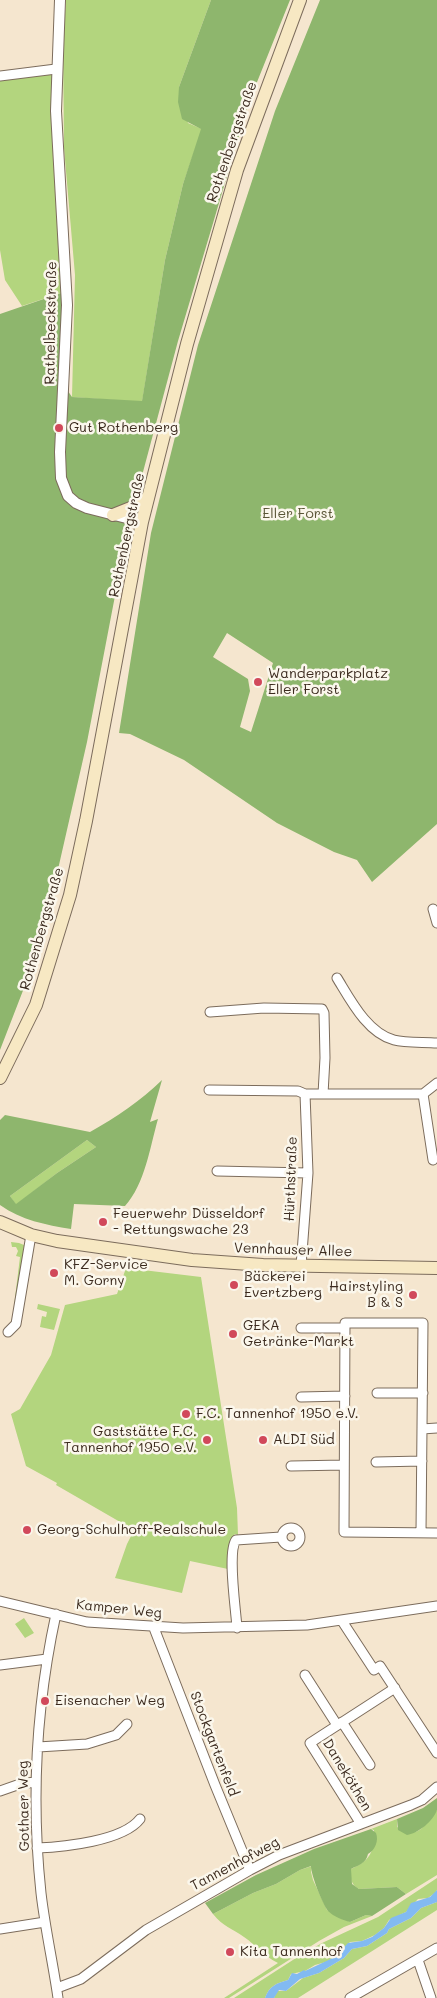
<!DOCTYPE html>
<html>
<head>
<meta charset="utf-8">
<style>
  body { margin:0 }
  canvas { display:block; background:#f5e6cf }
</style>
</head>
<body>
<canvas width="437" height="1998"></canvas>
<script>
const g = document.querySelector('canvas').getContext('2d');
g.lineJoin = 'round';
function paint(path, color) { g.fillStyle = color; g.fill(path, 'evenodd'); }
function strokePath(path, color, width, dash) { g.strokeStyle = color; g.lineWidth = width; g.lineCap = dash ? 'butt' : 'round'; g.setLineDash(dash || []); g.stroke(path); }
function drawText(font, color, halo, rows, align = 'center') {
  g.font = font + ' Mali,sans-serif'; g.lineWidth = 5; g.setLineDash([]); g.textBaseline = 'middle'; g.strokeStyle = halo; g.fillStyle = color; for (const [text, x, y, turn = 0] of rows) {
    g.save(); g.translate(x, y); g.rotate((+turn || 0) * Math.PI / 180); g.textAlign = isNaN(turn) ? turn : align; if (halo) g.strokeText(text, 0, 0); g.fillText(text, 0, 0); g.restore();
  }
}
const green = new Path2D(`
  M66,0H211L179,87L188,123L202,129L183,184L165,260L142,402L72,397L75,275L64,148L63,44Z
  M52,71V129L64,292L22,306L5,280L0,250V78Z
  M87,1140L96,1147L57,1173L16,1205L10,1196Z
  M11,1242L19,1243L24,1245L17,1307L14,1306L20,1257L16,1256L18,1251L16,1247H12Z
  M126,1268L201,1277L237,1508L238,1535L235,1534C226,1544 228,1557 228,1569L190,1561L182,1593L115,1578L127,1544L134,1530L56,1485L57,1483L26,1466L11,1414L20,1409L51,1355L65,1305L117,1294Z
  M38,1304L60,1309L54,1330L40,1327L42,1316L46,1317L47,1312L37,1309Z
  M24,1618L34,1633L25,1638L15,1624Z
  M437,1810V1875L406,1894L397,1887L359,1889C351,1885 350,1878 351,1869C371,1860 374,1852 374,1830L371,1829L397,1819V1827C420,1841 423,1825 437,1810Z
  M312,1866L311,1872L313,1880L327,1910L350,1922L366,1915L372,1916L344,1927L319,1941L229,1998H224L278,1963C262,1955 257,1946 244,1937C232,1928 223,1927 213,1914L253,1893L276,1884L300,1870Z
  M437,1878V1890L435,1893L428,1898L418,1899L406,1912L389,1920L384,1928L375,1935L362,1941L350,1942L339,1955L326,1962L315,1965L305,1971L291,1974L288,1980C277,1983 269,1986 265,1998H234L296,1958L322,1943L378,1917Z
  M437,1902V1910L298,1998H274L277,1991H286L303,1978L319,1973L344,1958L352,1949L367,1946L387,1933L389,1929L411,1918L421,1908Z`);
const forest = new Path2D(`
  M211,0H290L249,102L178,341L128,528L87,742L41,944L0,1050V314L64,292L61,381L72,397L142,401L165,260L183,184L201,129L182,119L178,102L179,87Z
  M320,0H437V824L372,882L357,860L334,852L277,823L184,760L130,734L119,733L151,533L198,345L275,111ZM227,633L273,663L251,732L240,727L250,691L248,679L213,657Z
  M162,1080L150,1122L158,1119C150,1147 145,1184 125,1206L74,1204L71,1229C46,1225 21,1220 0,1205V1120L5,1115L90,1132C117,1117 140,1101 162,1080ZM87,1140L96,1147L57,1173L16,1204L10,1196Z
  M437,1798C437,1801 437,1807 437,1810C433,1821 419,1833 407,1835L398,1830L397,1819L423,1808Z
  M371,1829L376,1833C379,1841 375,1850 368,1854C366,1864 358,1865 351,1869L352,1884L359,1889L397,1887L406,1894L372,1916L366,1915L350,1922C343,1920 334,1917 328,1911C322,1903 311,1875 311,1866L300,1870L276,1884L253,1893L213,1914L205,1903L256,1875L314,1849Z`);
const water = new Path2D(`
  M437,1890V1902L421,1908L411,1918L389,1929L387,1933L367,1946L352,1949L344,1958L319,1973L300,1979L286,1991L279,1990L274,1998H265C269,1986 277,1983 288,1980L292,1973L297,1974L304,1970L305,1971L335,1957L348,1943L362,1941L372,1937L384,1928L391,1918L406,1912L411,1903L430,1897Z`);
const minor = new Path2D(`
  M0,76L56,69
  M433,909L437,923
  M337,978C350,999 367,1033 394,1040C405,1043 424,1042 437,1043
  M210,1012L264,1008L322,1009L324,1013L325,1058L323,1094
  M209,1090L298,1091L305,1094H423L437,1083
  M423,1094L433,1160
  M217,1171L308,1173
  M301,1266L308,1173L305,1094
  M301,1328H345
  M8,1332L16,1324L31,1235
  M377,1393H423
  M301,1397L345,1396
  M422,1429L437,1428
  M376,1462L422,1461
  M291,1466L344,1465
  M282 1537a9 9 0 1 1 18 0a9 9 0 1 1-18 0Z
  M421,1532L423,1323H345L344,1532L437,1533
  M0,1601L87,1622L183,1628L307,1625L437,1606
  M56,1614C36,1706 31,1799 41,1893C45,1928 53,1963 58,1998
  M342,1621L374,1670L380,1666L437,1753
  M154,1628L215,1785L250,1870
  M237,1628C236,1610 227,1552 236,1540L281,1537
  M0,1665L47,1659
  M305,1675L337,1725
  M342,1722L370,1765
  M38,1747L87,1744L116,1735L127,1724
  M0,1791L20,1784L35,1782
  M361,1824L310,1743L395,1688
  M37,1848C64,1847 123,1841 140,1819
  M0,1929L45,1922
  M418,1960L431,1998
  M57,1988L81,1979L146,1930L250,1870L279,1855L411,1805L422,1800L437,1787
  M350,1998L437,1948`);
const tertiary = new Path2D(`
  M60,0L56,111L67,305L60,452L61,478L68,496L76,503L87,508L142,522`);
const secondary = new Path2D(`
  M113,515L133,507L148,498
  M0,1078L36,1005L70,895L86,821L142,522L187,344L237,170L300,0
  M0,1222L31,1235L57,1241L192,1260L263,1265L437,1268`);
const markers = [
  [59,428,5,"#d1495b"],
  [258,682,5,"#d1495b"],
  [103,1222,5,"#d1495b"],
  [54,1273,5,"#d1495b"],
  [234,1285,5,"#d1495b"],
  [413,1295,5,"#d1495b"],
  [233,1334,5,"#d1495b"],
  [186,1414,5,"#d1495b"],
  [207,1440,5,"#d1495b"],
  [263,1440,5,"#d1495b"],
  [27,1530,5,"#d1495b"],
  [45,1701,5,"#d1495b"],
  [230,1952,5,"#d1495b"]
];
const streetNames = [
  ["Rothenbergstraße",232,142,-71],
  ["Rathelbeckstraße",51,323,-89],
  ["Rothenbergstraße",127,535,-78],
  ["Rothenbergstraße",42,929,-74],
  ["Hürthstraße",291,1179,-88],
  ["Vennhauser Allee",293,1250,2],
  ["Kamper Weg",119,1609,6],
  ["Stockgartenfeld",214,1744,69],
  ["Daneköthen",347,1775,59],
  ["Gothaer Weg",24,1806,-91],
  ["Tannenhofweg",235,1864,-28]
];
const poiNames = [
  ["Gut Rothenberg",69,428],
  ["Wanderparkplatz",268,674],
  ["Eller Forst",268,690],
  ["Feuerwehr Düsseldorf",113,1214],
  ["- Rettungswache 23",113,1230],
  ["KFZ-Service",64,1265],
  ["M. Gorny",64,1281],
  ["Bäckerei",244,1277],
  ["Evertzberg",244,1293],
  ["Hairstyling",403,1287,"right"],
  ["B & S",403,1303,"right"],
  ["GEKA",243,1326],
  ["Getränke-Markt",243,1342],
  ["F.C. Tannenhof 1950 e.V.",196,1414],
  ["Gaststätte F.C.",197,1432,"right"],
  ["Tannenhof 1950 e.V.",197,1448,"right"],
  ["ALDI Süd",273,1440],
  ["Georg-Schulhoff-Realschule",37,1530],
  ["Eisenacher Weg",55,1701],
  ["Kita Tannenhof",240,1952]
];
const parkNames = [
  ["Eller Forst",298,514]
];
paint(green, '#b3d57e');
paint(forest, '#8eb66d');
paint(water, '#82baf2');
strokePath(minor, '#7c6c5c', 11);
strokePath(tertiary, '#7c6c5c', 12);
strokePath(secondary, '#7c6c5c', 14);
strokePath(minor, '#fff', 9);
strokePath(tertiary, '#fff', 10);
strokePath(secondary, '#f7e8c3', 12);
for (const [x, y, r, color] of markers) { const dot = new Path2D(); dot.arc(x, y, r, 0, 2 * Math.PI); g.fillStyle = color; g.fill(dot); strokePath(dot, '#fbf7ec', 2); }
drawText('14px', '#3b2a1e', '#fbf7ec', streetNames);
drawText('14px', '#3b2a1e', '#fbf7ec', poiNames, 'left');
drawText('14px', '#595536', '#fbf7ec', parkNames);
</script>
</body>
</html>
